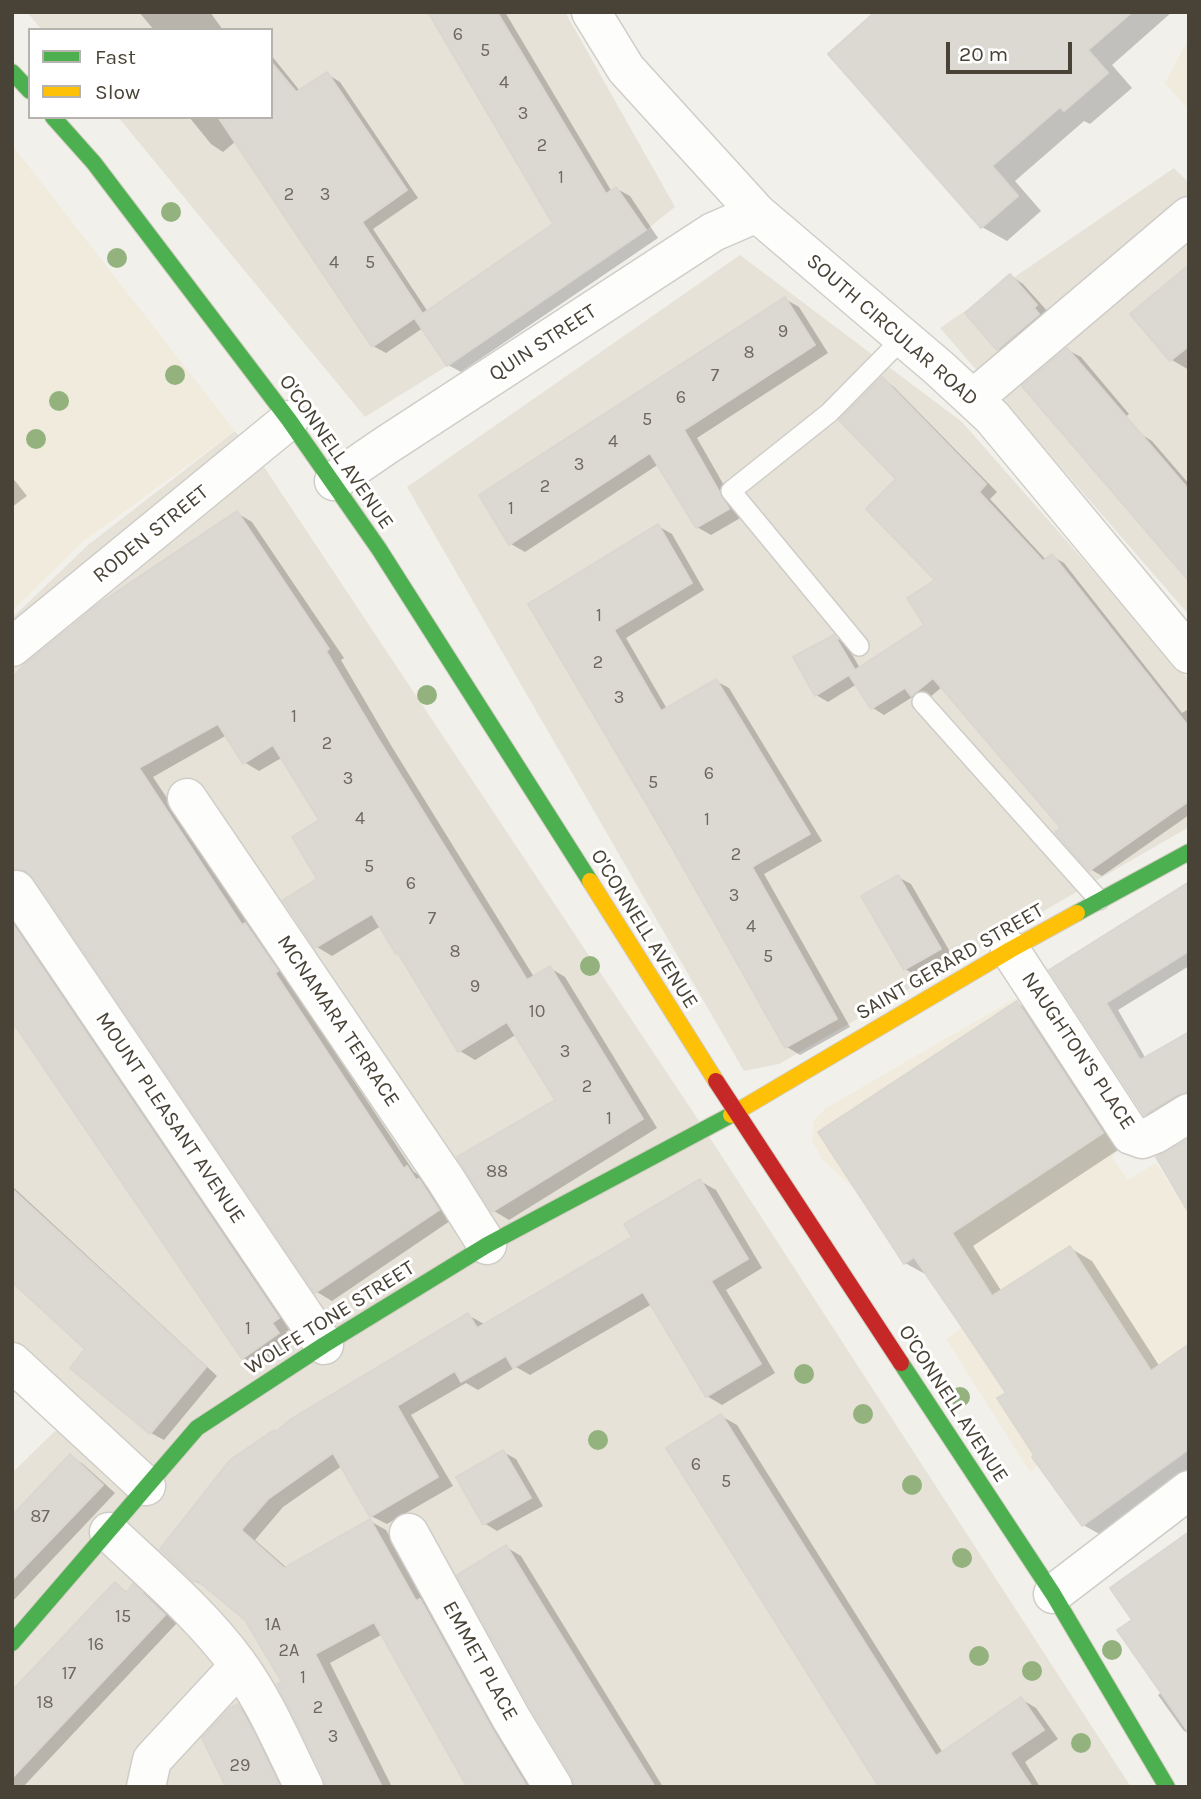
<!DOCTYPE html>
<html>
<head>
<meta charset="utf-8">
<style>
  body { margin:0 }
  #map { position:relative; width:1201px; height:1799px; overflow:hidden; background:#f2f0eb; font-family:Karla,sans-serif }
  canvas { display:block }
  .frame { position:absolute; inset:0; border:14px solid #494236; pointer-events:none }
  .legend { position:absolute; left:28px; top:28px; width:245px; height:91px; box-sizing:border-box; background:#fff; border:2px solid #b6b3af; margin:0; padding:9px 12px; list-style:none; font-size:21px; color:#494236 }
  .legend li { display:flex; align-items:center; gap:14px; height:35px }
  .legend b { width:35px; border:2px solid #b6b3af }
  .scale { position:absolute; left:946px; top:42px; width:126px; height:32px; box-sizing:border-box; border:4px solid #494236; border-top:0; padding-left:9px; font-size:21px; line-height:24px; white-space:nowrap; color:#494236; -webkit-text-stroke:5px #fff; paint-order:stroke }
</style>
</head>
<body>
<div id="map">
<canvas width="1201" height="1799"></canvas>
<div class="frame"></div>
<ul class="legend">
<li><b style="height:9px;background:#4caf50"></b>Fast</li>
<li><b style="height:9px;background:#ffc107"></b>Slow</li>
</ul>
<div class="scale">20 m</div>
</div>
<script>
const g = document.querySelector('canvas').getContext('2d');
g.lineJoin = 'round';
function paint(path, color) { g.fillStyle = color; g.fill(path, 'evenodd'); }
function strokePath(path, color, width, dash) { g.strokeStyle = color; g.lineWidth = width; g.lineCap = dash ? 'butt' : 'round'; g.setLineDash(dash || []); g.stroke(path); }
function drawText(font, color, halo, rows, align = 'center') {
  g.font = font + ' Karla,sans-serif'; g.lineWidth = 6; g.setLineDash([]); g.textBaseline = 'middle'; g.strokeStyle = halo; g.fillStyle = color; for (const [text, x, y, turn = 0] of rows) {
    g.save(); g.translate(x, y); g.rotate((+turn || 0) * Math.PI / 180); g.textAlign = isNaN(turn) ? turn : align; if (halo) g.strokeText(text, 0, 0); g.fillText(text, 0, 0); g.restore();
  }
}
const residential = new Path2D(`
  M27,12H565L675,207L646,230L447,366L365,417L118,117H271V30H42Z
  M1174,168L1189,183V615L940,328Z
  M740,255L962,422L1189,680V827L779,1064L744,1071L407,487Z
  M235,431L266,470L697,1118L1131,1787H12V1473L57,1429L12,1388V618L88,545Z`);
const education = new Path2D(`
  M1189,38V111L1165,83Z
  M12,145L235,431L81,543L12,611Z
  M1023,994L1124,1146L1112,1157L1128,1180L1156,1163L1189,1213V1349L1030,1472L946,1339L962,1327L915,1257L904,1264L857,1192L822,1159L812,1141L814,1120L826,1108Z`);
const shadow = new Path2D(`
  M139,12H210L223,30H154Z
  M430,12H505L612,192L617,189L630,196L658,238L461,372L448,365L423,328L386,353L373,346L236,141L223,152L211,144L189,117H271V55L300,91L327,74L340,82L418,198L373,229L428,312L556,224Z
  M878,12H1172L1112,65L1132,88L1090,124L1084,121L1015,181L1041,211L1007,241L982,227L830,54Z
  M1189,267V370L1172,360L1133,314Z
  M1011,276L1023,284L1049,313L1011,356L998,349Z
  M785,299L799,307L828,353L697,438L742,517L711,535L697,527L659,464L525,552L511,544Z
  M1068,350L1081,357L1129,414L1085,450Z
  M882,379L893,386L997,492L990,499L1047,561L1052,556L1064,563L1182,713L1187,710L1189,711V815L1102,876L1090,869L1064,828L942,687L924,702L914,696L884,715L873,708L857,684L828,702L816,695L834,637L845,643L860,668L927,626L938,580L898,479Z
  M1139,433L1152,441L1189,484V578Z
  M12,477L27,496L12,507Z
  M237,513L252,522L344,658L341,660L392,747L534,977L550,968L565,977L657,1128L509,1220L494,1211L459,1158L558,1101L517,1034L475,1060L460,1051L401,955L381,926L332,956L317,947L322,821L283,757L259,771L244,762L227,735L153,777L414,1172L422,1177L453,1219L332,1301L317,1292L36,877L19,880L12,888V681Z
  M658,526L672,534L704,590L626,638L667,709L716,681L729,688L822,841L764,874L850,1027L800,1055L787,1047L530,604Z
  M898,877L911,884L953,957L919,977L905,969Z
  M1189,884V966L1118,1010L1146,1059L1189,1034V1102L1157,1121L1145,1114L1052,971Z
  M12,911L293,1327L286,1332L293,1343L258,1366L243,1358L12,1018Z
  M1017,1003L1039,1016L1124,1146L973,1246L1002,1292L1070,1248L1092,1261L1160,1367L1189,1346V1477L1105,1537L1083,1525L1036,1456L1008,1393L927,1275L905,1263Z
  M700,1181L716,1190L762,1268L726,1290L775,1373L722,1405L707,1396L652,1304L530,1375L516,1367L478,1390L466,1383L411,1415L453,1486L387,1524L371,1516L342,1466L283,1507L255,1540L287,1568L370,1521L386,1530L536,1787H468L383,1634L330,1663L392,1787H327L326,1777L284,1682L246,1619L211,1590L195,1581L277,1434L468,1315L484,1324L634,1237Z
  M12,1186L217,1376L164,1440L151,1433L88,1349L12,1279Z
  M721,1416L737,1425L943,1753L1021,1699L1036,1708L1058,1739L1025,1762L1040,1787H881Z
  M503,1452L516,1459L543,1506L497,1531L484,1523Z
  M70,1456L83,1464L115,1493L12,1602V1518Z
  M1189,1534V1734L1183,1730L1158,1695L1162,1692L1134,1620Z
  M506,1547L521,1556L663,1787H576Z
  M115,1584L129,1593L134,1587L146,1594L177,1623L23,1787H12V1694Z
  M238,1706L253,1715L289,1787H227Z`);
const building = new Path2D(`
  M428,12H497L606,194L616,187L646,230L447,366L415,319L553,224Z
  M875,12H1132L1088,50L1108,73L1064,111L1060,107L992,166L1018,196L981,228L828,54Z
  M271,62L296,92L327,72L407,190L362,222L422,313L372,347L218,117H271Z
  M1189,265V346L1170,361L1130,314Z
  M1010,274L1037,305L1034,308L1039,314L997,350L965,313Z
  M785,297L815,345L684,430L729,509L696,528L650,453L509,545L479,495Z
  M1067,348L1189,490V581L1022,386Z
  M882,377L986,484L979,492L1043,561L1052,554L1189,727V801L1089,871L1055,832L1061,828L933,678L911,696L905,688L871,709L849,675L815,696L793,657L834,635L855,670L924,625L907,598L935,580L866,509L896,479L839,420Z
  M237,511L329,649L326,651L377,737L527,980L550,966L643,1119L492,1212L457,1157L555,1100L507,1022L458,1052L398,953L396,954L372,914L315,948L283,900L317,879L292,837L319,820L273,745L243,764L218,724L139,768L242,925L245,923L278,971L275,973L404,1169L407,1166L416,1180L419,1179L439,1210L315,1293L34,878L25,870L12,869V678L25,664L100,603Z
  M658,524L692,583L614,630L661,711L716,679L810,834L752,867L837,1019L785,1048L665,835L528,604Z
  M898,875L941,949L904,970L861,896Z
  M1189,882V951L1106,1003L1140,1060L1189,1032V1091L1178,1094L1144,1115L1049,970Z
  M12,923L279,1318L272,1323L279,1333L242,1359L12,1021Z
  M1017,1001L1103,1133L952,1233L992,1296L1070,1246L1151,1371L1189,1344V1449L1082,1526L1032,1457L1034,1455L997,1398L1006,1393L962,1327L914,1257L904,1264L818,1132Z
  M1189,1139V1213L1156,1157Z
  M700,1179L748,1259L711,1281L761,1364L706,1397L643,1292L513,1368L506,1356L461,1382L455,1371L397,1406L438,1477L370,1517L333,1453L268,1499L241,1530L284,1568L370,1519L416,1601L420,1599L492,1729L527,1787H467L374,1622L315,1654L382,1787H326L324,1777L277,1684L282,1682L245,1620L197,1580L194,1582L160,1549L230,1460L274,1430L276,1432L291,1419L468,1313L477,1328L559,1280L632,1237L624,1224Z
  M12,1189L206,1367L150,1434L70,1368L85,1349L12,1282Z
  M721,1414L936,1756L1021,1697L1044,1730L1010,1753L1032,1787H879L666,1448Z
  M503,1450L531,1498L483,1525L456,1477Z
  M70,1454L103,1485L12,1580V1516Z
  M1189,1532V1733L1117,1630L1132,1620L1110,1588Z
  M506,1545L543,1606L655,1787H575L572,1776L530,1707L457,1575Z
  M115,1582L126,1593L133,1584L165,1615L12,1778V1691Z
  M238,1704L254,1733L280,1787H226L202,1738L230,1708Z`);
const lane = new Path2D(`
  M859,646L731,491L829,413L903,338
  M922,702L1099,900`);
const street = new Path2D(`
  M591,12L626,69L757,213L939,368L992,417L1189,654
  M973,399L1189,216
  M334,481L385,446L713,232L757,213
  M12,647L289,420
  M187,798L446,1180L487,1245
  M16,890L324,1345
  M1010,950L1131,1135L1142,1139L1155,1134L1189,1113
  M12,1362L146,1486
  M109,1532C153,1574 201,1614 237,1663C265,1701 283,1745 304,1787
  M409,1533L511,1718L553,1787
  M1053,1594L1189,1490
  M146,1787L152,1760L239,1666`);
const fast = new Path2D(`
  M12,72L30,91
  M53,117L94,163L289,420L379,549L590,881
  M1077,913L1189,852
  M901,1363L1053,1594L1167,1787
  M12,1643L197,1428L324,1345L487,1245L731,1115`);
const slow = new Path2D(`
  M590,881L716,1081
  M731,1115L1010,950L1077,913`);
const jam = new Path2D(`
  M716,1081L901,1363`);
const trees = [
  [171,212],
  [117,258],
  [175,375],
  [59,401],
  [36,439],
  [427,695],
  [590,966],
  [804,1374],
  [960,1397],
  [863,1414],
  [598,1440],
  [912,1485],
  [962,1558],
  [1112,1650],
  [979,1656],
  [1032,1671],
  [1081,1743]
];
const numberNames = [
  ["6",458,35],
  ["5",485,51],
  ["4",504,83],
  ["3",523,114],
  ["2",542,146],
  ["1",561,178],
  ["2",289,195],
  ["3",325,195],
  ["4",334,263],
  ["5",370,263],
  ["9",783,332],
  ["8",749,353],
  ["7",715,376],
  ["6",681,398],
  ["5",647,420],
  ["4",613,442],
  ["3",579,465],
  ["2",545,487],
  ["1",511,509],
  ["1",599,616],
  ["2",598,663],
  ["3",619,698],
  ["1",294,717],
  ["2",327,744],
  ["6",709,774],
  ["3",348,779],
  ["5",653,783],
  ["4",360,819],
  ["1",707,820],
  ["2",736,855],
  ["5",369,867],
  ["6",411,884],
  ["3",734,896],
  ["7",432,919],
  ["4",751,927],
  ["8",455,952],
  ["5",768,957],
  ["9",475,987],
  ["10",537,1012],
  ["3",565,1052],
  ["2",587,1087],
  ["1",609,1119],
  ["88",497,1172],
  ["1",248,1329],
  ["6",696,1465],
  ["5",726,1482],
  ["87",40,1517],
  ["15",123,1617],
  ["1A",273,1625],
  ["16",96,1645],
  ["2A",289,1651],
  ["17",69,1674],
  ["1",303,1678],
  ["18",45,1703],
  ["2",318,1708],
  ["3",333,1737],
  ["29",240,1766]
];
const streetNames = [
  ["SOUTH CIRCULAR ROAD",892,330,41],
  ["QUIN STREET",543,343,-33],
  ["O'CONNELL AVENUE",336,452,55],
  ["RODEN STREET",151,534,-39],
  ["O'CONNELL AVENUE",644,929,58],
  ["SAINT GERARD STREET",950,962,-30],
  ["MCNAMARA TERRACE",338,1021,56],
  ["NAUGHTON'S PLACE",1078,1051,56],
  ["MOUNT PLEASANT AVENUE",170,1118,56],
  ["WOLFE TONE STREET",330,1318,-32],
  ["O'CONNELL AVENUE",953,1404,57],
  ["EMMET PLACE",480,1661,61]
];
paint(residential, '#e6e2d8');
paint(education, '#f0ebdc');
paint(shadow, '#0003');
paint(building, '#dcd9d3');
strokePath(building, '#dad7d1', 2);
strokePath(lane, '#d0cdc8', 22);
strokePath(street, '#d0cdc8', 41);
strokePath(fast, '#d2cdc1', 18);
strokePath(slow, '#d2cdc1', 18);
strokePath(jam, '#d2cdc1', 18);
strokePath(lane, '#fdfdfc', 19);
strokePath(street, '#fdfdfc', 38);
strokePath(fast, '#4caf50', 16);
strokePath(slow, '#ffc107', 16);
strokePath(jam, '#c62828', 16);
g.fillStyle = '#93b27e';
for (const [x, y] of trees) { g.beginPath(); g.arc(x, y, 10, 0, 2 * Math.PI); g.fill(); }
drawText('18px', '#6e685e', null, numberNames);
drawText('21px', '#494236', '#fff', streetNames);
</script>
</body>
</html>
